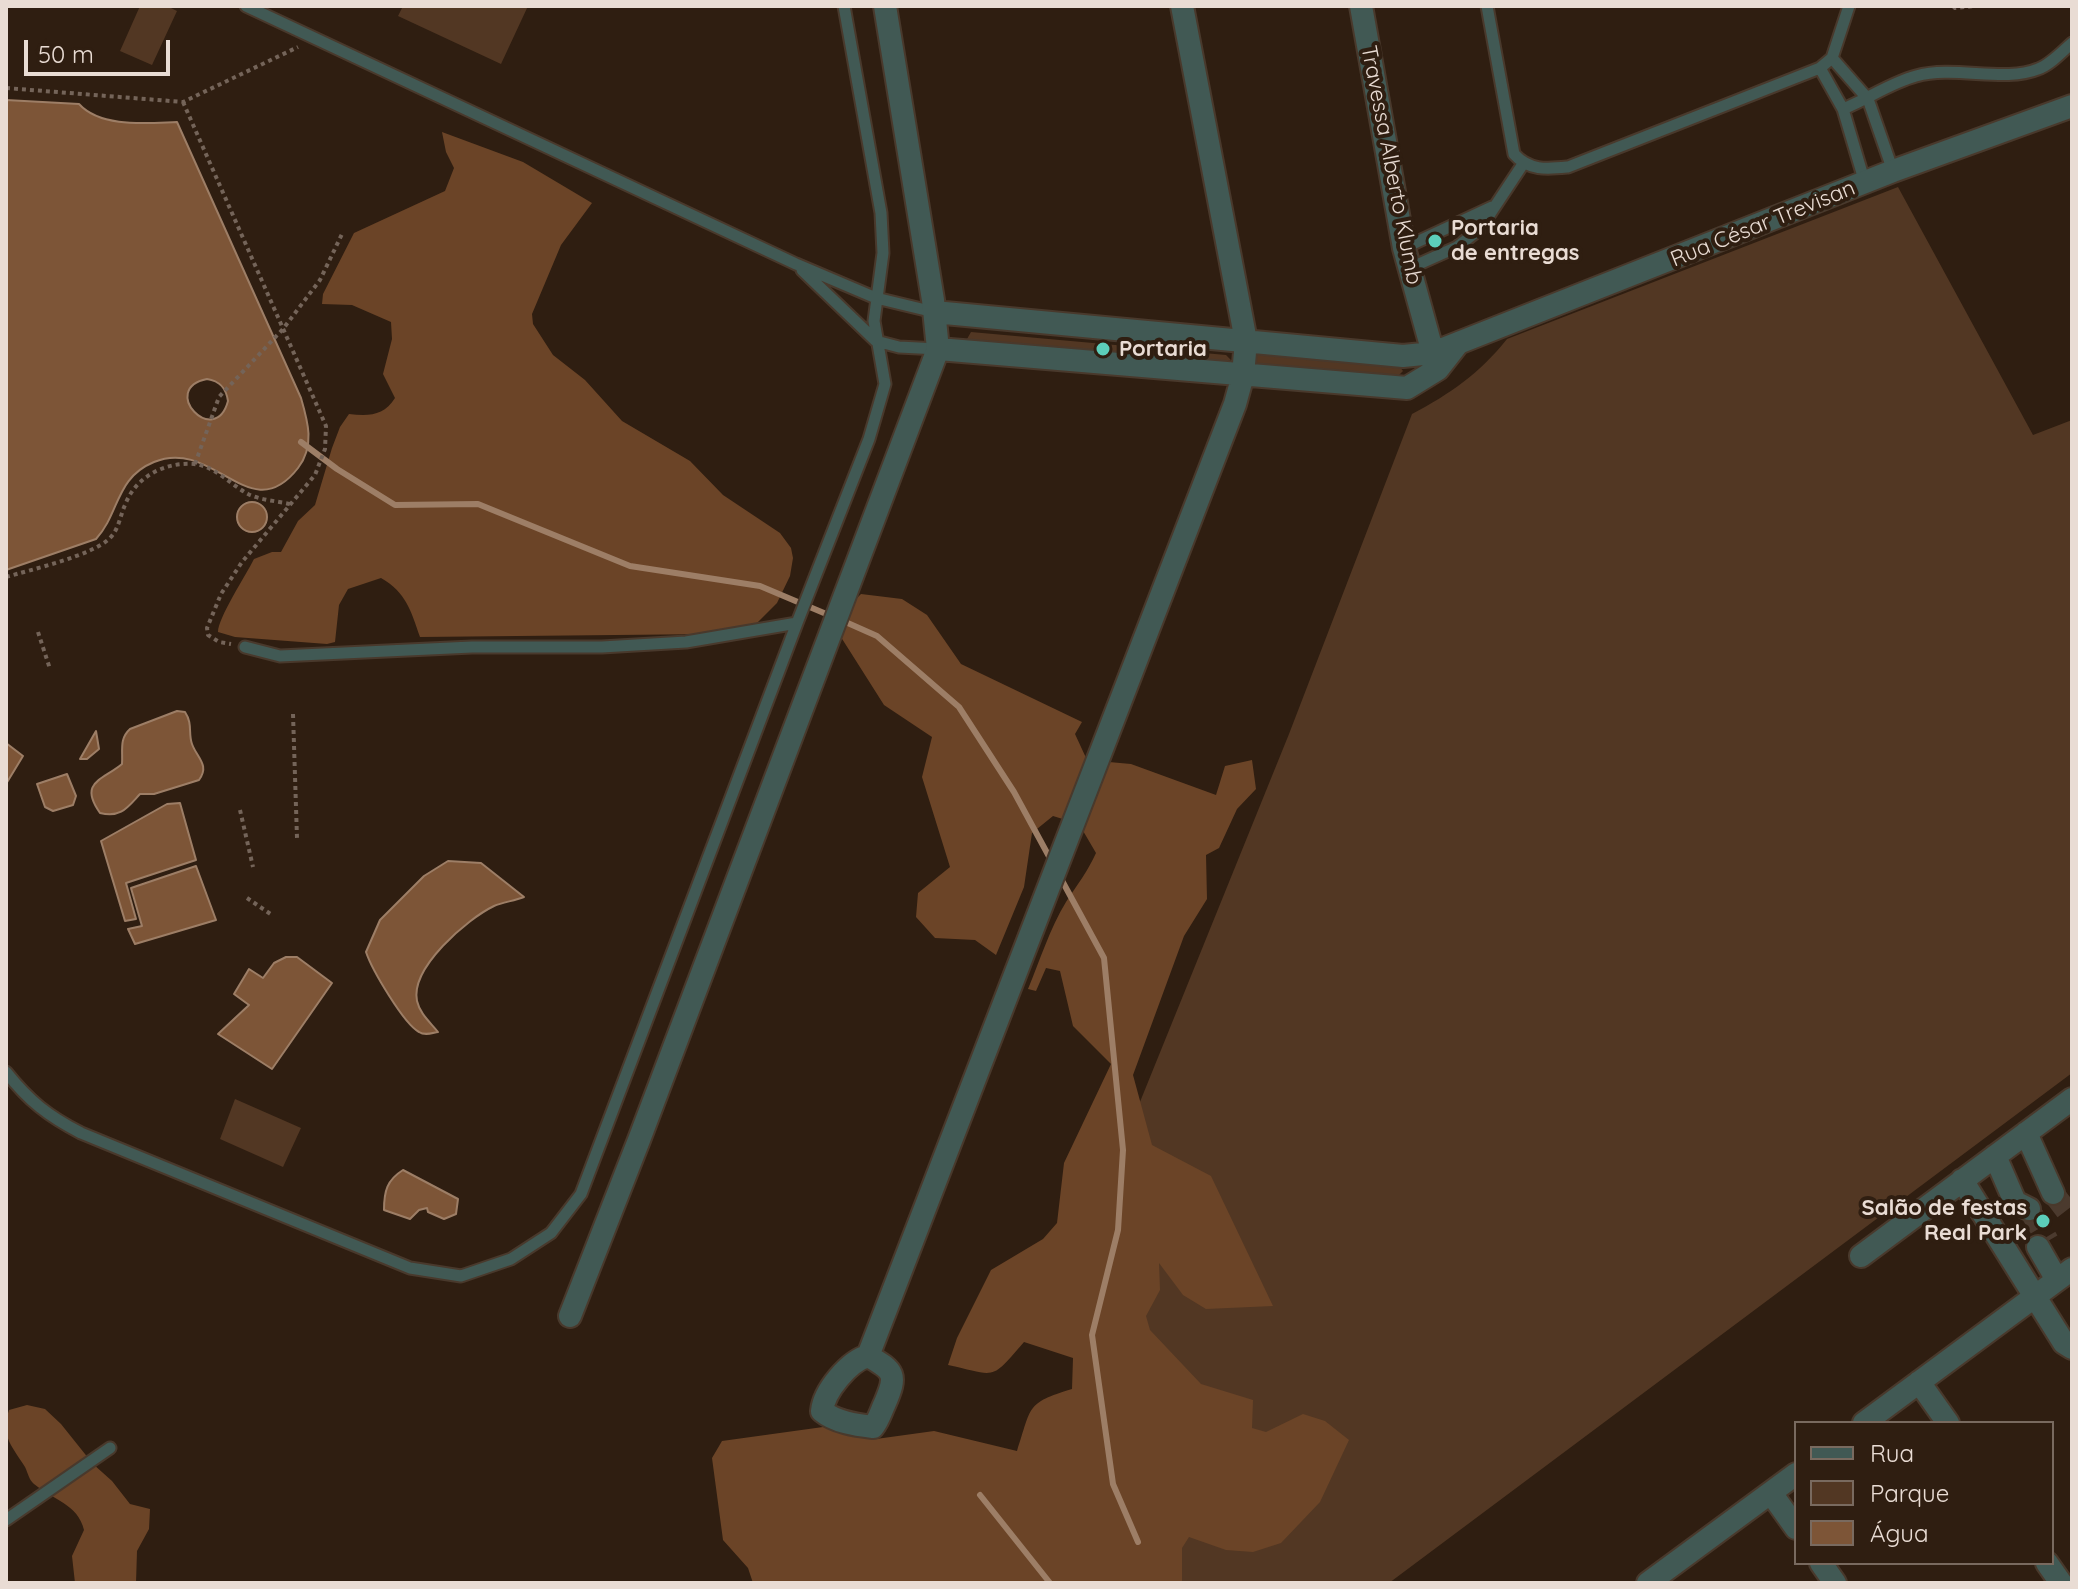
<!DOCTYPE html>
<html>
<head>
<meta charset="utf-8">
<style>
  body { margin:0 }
  #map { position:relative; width:2078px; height:1589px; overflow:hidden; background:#2f1e11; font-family:Quicksand,sans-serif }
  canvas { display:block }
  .frame { position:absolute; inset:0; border:8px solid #e9dcd4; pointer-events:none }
  .legend { position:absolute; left:1794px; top:1421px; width:260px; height:144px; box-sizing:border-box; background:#2f1e11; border:2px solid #796a5f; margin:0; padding:10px 14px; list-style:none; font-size:24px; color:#e9dcd4 }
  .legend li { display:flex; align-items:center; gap:16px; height:40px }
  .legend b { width:40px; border:2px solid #796a5f }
  .scale { position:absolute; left:24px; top:40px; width:146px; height:36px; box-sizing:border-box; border:4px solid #e9dcd4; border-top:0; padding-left:10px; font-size:24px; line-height:28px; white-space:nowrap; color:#e9dcd4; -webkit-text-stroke:6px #2f1e11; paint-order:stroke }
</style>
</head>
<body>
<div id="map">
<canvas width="2078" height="1589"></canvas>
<div class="frame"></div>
<ul class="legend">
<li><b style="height:10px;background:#415954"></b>Rua</li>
<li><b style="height:22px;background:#523723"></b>Parque</li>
<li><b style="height:22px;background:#7d5537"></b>Água</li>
</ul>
<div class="scale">50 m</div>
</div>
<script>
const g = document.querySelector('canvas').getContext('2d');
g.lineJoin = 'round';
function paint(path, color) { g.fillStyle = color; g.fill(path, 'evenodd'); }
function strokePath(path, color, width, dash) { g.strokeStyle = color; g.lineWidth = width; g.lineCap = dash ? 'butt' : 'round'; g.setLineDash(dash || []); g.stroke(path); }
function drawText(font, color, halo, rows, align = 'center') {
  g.font = font + ' Quicksand,sans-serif'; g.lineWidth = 8; g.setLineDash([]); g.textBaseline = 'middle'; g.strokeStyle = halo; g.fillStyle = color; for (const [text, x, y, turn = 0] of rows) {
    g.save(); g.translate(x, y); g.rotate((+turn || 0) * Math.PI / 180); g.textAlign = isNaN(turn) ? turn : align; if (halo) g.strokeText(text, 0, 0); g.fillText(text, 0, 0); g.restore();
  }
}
const green = new Path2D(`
  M140,6H167L177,11L152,65L120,51Z
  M403,6H528L501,64L398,16Z
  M1898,187L2033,435L2072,420V1073L1389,1583H1107L1097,1208L1289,734L1412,414C1450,394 1480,373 1507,339Z
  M971,332L1226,355L1231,360L1221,363L974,344L967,339Z
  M1258,354L1400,367L1403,371L1396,378L1259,367L1255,360Z
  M235,1099L301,1128L283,1167L220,1139Z`);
const forest = new Path2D(`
  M442,132L523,162L592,203L561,245L532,314L533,324L553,355L585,380L622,421L690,461L723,495L780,533L791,548L793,558L790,576L777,603L757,623L732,632L714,634L420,637C411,611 406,592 381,578L348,589L339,605L335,642L327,644L235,637L218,632C218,618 246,575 254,559L272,552H281L298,521L315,505L332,448L340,427L349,414C369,416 384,416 395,398L383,374L392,339L391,322L352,305L322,304L323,294L354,233L445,191L454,168L446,152Z
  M861,594L902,599L927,615L961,664L1082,722L1075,734L1087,760L1131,764L1216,795L1225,766L1252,760L1256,789L1237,809L1219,848L1206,855L1207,899L1184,936L1133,1075L1152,1145L1211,1176L1273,1306L1206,1309L1183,1295L1159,1263L1160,1290L1146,1316L1150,1330L1201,1384L1253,1400L1252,1428L1266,1432L1303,1414L1325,1421L1349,1440L1320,1502L1281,1543L1253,1552L1226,1550L1189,1537L1182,1548V1583H753L748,1568L723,1540L712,1458L722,1441L823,1427L876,1439L934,1431L1017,1451C1032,1407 1025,1403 1072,1389L1073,1358L1024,1342C990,1381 998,1376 948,1365L957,1338L991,1270L1043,1239L1057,1223L1064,1163L1111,1064L1073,1026L1060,971L1046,968L1036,991L1028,989C1040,960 1050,928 1066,902C1077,885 1088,871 1096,853L1079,824L1053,816L1032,833L1024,887L996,955L975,940L935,938L916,917L918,893L950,867L922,777L932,737L884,705L832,623Z
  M27,1405L45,1409L61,1424L93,1464L112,1481L130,1504L150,1509L149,1529L137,1551L136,1583H75L72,1556L84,1530C78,1504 53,1500 34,1484C29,1480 28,1473 25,1467C13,1447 0,1437 9,1410Z`);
const water = new Path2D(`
  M6,100L79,104C101,128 146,123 177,122L301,398C308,422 315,446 298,468C250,530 214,437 154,462C115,478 120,513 96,539L6,570ZM207,379C220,381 226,388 228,401C215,449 158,389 207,379Z
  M237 517a15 15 0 1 1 30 0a15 15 0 1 1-30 0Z
  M177,711L185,712C193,724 188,733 192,744C197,758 210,765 199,780L154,794H140C127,808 121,818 100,813C78,782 103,780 122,764C123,750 119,739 130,729Z
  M96,731L99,749L87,759H80Z
  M6,743L23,756L6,784Z
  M67,774L76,796L73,805L53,811L45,807L37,784Z
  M180,803L196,860L126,883L136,919L125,921L101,841L167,804Z
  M448,861L481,863L524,897C514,901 503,902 494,906C467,919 410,968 417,1001C420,1014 430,1022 438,1032C432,1033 425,1036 419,1032C404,1024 372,970 366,952L380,920L424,876Z
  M196,866L216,920L135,944L128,929L142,926L131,888Z
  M286,957H297L332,983L272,1069L218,1034L249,1005L234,994L249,969L263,978L274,963Z
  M403,1170L458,1199L456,1214L444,1219L428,1212L427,1208L419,1210L410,1219L384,1210C384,1191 387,1180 403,1170Z`);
const stream = new Path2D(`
  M301,442L337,469L395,505L478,504L630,566L760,586L831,616
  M841,620L877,636L959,707L1014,792L1052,862
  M1059,875L1104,958L1123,1150L1118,1230L1092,1335L1113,1484L1138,1542
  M980,1495L1050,1583`);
const minorTunnel = new Path2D(`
  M2053,1193L2072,1218
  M2029,1209L2048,1241`);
const path = new Path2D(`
  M1953,6L1955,8L1975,6
  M6,88L183,102L298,47
  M183,102L326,426L325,449L315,475L242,562L221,594L207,628L208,635L219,642L231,644
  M195,464L219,397L283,329L320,280L342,234
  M6,577C30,570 94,555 110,538C119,529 120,516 125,505C136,476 165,462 194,464C215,466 231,485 248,494C260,500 277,501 290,504
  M38,632L50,669
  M293,714L297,838
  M240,810L253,867
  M247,898L272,915`);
const service = new Path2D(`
  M246,6L796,264L876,298L934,312
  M1487,6L1514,154C1529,171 1547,169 1568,167L1820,68L1832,58L1849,6
  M1832,58L1868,99L1893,171
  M1820,68L1843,109L1865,183
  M1843,109C1868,99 1890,83 1916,76C1955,65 2004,83 2038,69C2050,65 2063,51 2072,43
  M1404,248L1492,207
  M1410,268L1457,247L1480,229L1523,164
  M802,270L876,341L899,347L938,349
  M245,647L280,656L472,647H602L686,642L797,623L869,439L885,384L874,321L883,253L881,213L844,6
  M6,1072C29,1101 48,1116 81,1133L410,1268L461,1276L511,1259L551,1233L581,1194L797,623
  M6,1520L110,1448`);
const minor = new Path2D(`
  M1361,6L1404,248L1436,364
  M934,312L1403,356L1433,353L1893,171L2072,106
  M938,349L1407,388L1438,369L1456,346
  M2026,1133L2053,1193
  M1995,1156L2015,1202L2029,1209
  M1962,1180L2064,1343L2072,1348
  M2038,1247L2057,1280
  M1861,1256L2072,1099
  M570,1316L639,1140L938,349L933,300L885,6
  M868,1356C895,1371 897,1375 885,1403C881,1411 879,1420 873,1427C856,1425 835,1422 822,1411C824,1391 849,1361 868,1356L1235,404L1243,375L1246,341L1182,6
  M1919,1382L1948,1423
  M1864,1423L2072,1269
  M1771,1493L1796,1528
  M1821,1563L1835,1583
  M2047,1563L2061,1583
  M1648,1583L1796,1474`);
const markers = [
  [1435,241,8,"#5cceba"],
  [1103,349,8,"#5cceba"],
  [2043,1221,8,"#5cceba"]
];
const streetNames = [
  ["Travessa Alberto Klumb",1391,165,79],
  ["Rua César Trevisan",1763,224,-22]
];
const poiNames = [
  ["Portaria",1451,228],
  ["de entregas",1451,253],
  ["Portaria",1119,349],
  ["Salão de festas",2027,1208,"right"],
  ["Real Park",2027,1233,"right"]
];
paint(green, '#523723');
paint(forest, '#6b4427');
paint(water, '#7d5537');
strokePath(water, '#9d7e66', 2);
strokePath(stream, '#9d7e66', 6);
strokePath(minorTunnel, '#4b3a2e', 22, [22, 11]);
strokePath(service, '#49392c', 15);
strokePath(minor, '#49392c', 26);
strokePath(path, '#746459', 4, [4, 4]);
strokePath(service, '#415954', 11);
strokePath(minor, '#415954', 22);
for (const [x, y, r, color] of markers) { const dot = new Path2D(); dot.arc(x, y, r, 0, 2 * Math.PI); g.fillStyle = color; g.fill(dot); strokePath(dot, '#2f1e11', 3); }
drawText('22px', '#e9dcd4', '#2f1e11', streetNames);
drawText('bold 22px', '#e9dcd4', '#2f1e11', poiNames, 'left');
</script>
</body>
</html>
